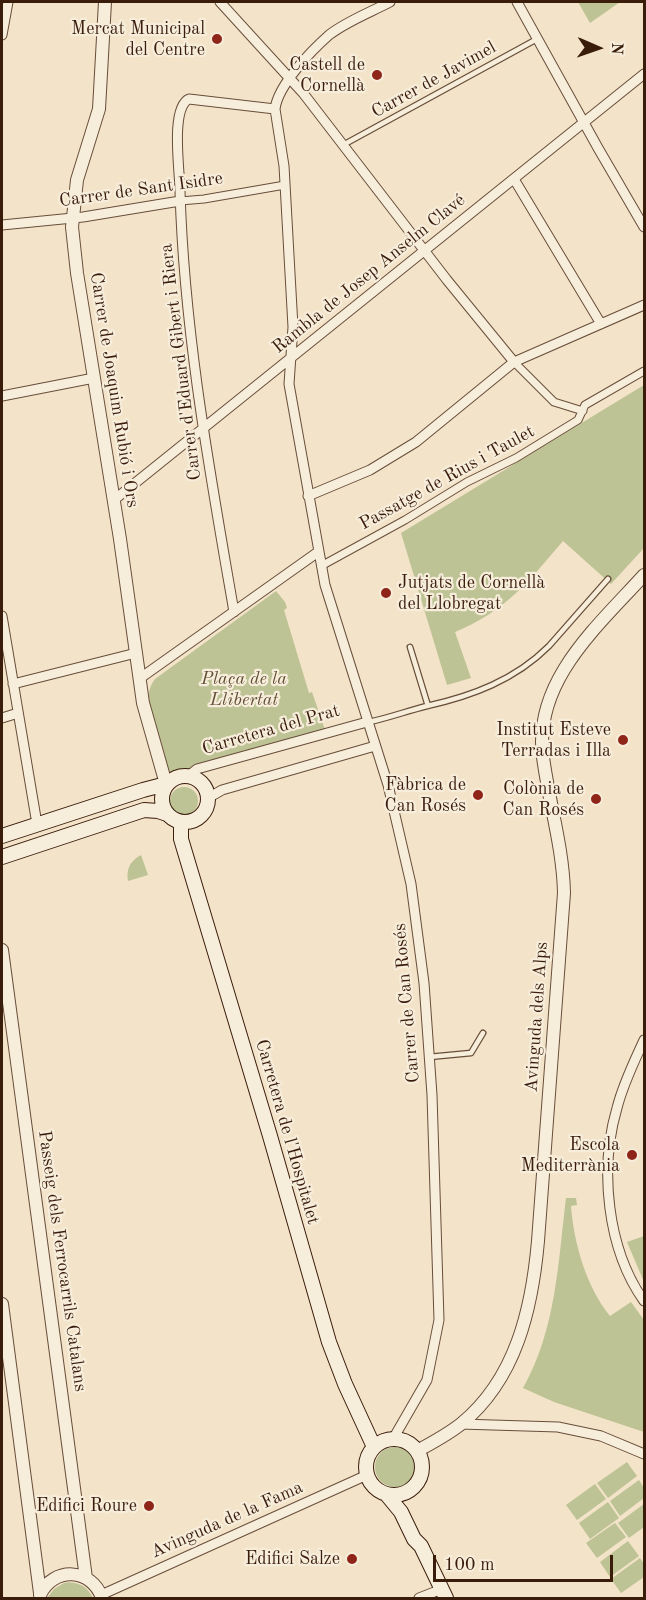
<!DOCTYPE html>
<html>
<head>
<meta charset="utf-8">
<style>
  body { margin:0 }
  #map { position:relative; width:646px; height:1600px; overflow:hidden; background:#f3e3c8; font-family:"Old Standard TT",serif }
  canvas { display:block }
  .frame { position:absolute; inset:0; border:3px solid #3a1c0b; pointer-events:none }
  .north { position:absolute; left:568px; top:18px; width:60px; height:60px; -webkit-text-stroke:4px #f7eddb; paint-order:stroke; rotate:92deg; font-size:16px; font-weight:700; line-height:24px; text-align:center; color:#3a1c0b }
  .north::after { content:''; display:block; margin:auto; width:21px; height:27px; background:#3a1c0b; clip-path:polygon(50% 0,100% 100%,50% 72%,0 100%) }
  .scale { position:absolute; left:433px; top:1555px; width:180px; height:27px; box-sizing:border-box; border:3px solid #3a1c0b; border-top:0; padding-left:8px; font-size:18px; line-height:21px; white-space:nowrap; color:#3a1c0b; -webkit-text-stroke:4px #f7eddb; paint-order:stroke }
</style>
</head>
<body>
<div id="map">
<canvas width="646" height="1600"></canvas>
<div class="frame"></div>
<div class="north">N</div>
<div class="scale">100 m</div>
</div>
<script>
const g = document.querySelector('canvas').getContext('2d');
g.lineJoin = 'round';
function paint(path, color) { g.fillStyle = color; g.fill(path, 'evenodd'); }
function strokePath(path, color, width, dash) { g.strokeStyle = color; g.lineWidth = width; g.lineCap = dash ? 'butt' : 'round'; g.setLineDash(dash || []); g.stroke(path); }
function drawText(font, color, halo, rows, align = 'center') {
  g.font = font + ' "Old Standard TT",serif'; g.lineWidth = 4.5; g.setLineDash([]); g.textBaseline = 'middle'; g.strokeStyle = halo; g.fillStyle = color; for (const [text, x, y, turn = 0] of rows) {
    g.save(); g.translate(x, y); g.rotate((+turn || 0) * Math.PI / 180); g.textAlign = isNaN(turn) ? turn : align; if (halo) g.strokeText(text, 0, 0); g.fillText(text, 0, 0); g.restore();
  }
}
const green = new Path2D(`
  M578,2H620L590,23Z
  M644,385V548L611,584L563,541C528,582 506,611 455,632L471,678L447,685L401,533Z
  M276,591L285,602L287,608L284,610L309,693L312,692L325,730L173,774L168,770C162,750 148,712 149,692C150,687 152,683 155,679Z
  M170 801a14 14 0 1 1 28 0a14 14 0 1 1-28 0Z
  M141,855L148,875L128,881C126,869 130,861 141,855Z
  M566,1198H576L577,1205L571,1206C574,1244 586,1286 610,1316L631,1302L644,1320V1432L554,1402L523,1388C556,1330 558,1263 566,1198Z
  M644,1236V1282L627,1242Z
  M375 1467a20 20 0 1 1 40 0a20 20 0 1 1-40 0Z
  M627,1462L637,1476L608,1498L597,1483Z
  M639,1480L644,1488V1498L620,1516L610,1501Z
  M595,1484L606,1499L577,1520L566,1505Z
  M608,1502L619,1518L590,1539L579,1523Z
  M644,1504V1527L629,1538L618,1523Z
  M615,1523L626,1537L597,1558L586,1543Z
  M628,1541L639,1556L610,1577L600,1562Z
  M640,1558L644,1564V1577L621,1593L611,1579Z
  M64,1583C77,1581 87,1586 93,1598H47L54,1589Z`);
const service = new Path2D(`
  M343,145L537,39
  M410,647L428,706
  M369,722C388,718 407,711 427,706C472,696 515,680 549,646L608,579
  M429,1057L471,1053L483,1033`);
const pedestrian = new Path2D(`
  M180,201L204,199L285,185
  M514,362L554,402L583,411
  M321,566L405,520L467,482L516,458L578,420L585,405L644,371`);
const minor = new Path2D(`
  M220,2L303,93L447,280L514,362
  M390,2C371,12 347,21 329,35C311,51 278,85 275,109L284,166L293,327L289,384L325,585L388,785L411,884L424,983L432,1095L439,1320L427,1380L393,1439
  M517,2L598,148L644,227
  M2,35L8,2
  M514,179L601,324
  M2,225L83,217L180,201
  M2,396L94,378
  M308,496L370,470L416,442L514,362L644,305
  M114,500L644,74
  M234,612C210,473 184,332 180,191C180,172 170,108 189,99L275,109
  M2,616L37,824
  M139,679L318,552
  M13,684L136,653
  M2,718L18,713
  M188,776L197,769L367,722
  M208,798L222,790L375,746
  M644,1040C634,1062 623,1084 617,1108C599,1169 607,1249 644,1301
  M460,1424L558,1427L601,1436L644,1454
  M101,1595L367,1475
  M419,1598L442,1589`);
const tertiary = new Path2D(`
  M105,2L99,109L77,180L72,227L77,273L120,539L143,703L166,784
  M2,950L86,1578
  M2,1304L40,1593
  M417,1451C432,1443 447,1435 461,1424C516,1379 532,1309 538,1241L564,893C563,847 549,803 543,757C533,681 598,626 644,575
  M40,1595C53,1566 92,1568 102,1598`);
const secondary = new Path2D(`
  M162 799a23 23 0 1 1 46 0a23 23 0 1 1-46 0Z
  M181,822V839L270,1136L329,1342L345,1384L374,1447
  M2,836L143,790L166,784
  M2,857L144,810L158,811L167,814
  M366 1467a28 28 0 1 1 56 0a28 28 0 1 1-56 0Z
  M387,1495L401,1512L414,1539L421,1546L446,1598`);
const markers = [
  [217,39,6,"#8f2418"],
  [377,75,6,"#8f2418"],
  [386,593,6,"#8f2418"],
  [623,740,6,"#8f2418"],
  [478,795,6,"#8f2418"],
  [596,799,6,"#8f2418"],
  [632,1155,6,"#8f2418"],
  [149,1506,6,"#8f2418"],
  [352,1559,6,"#8f2418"]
];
const poiNames = [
  ["Mercat Municipal",205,29],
  ["del Centre",205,50],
  ["Castell de",365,65],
  ["Cornellà",365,86],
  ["Jutjats de Cornellà",398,583,"left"],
  ["del Llobregat",398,604,"left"],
  ["Institut Esteve",611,730],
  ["Terradas i Illa",611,751],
  ["Fàbrica de",466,785],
  ["Can Rosés",466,806],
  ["Colònia de",584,789],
  ["Can Rosés",584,810],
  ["Escola",620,1145],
  ["Mediterrània",620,1166],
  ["Edifici Roure",137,1506],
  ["Edifici Salze",340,1559]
];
const streetNames = [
  ["Carrer de Javimel",434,80,-29],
  ["Carrer de Sant Isidre",141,190,-8],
  ["Rambla de Josep Anselm Clavé",369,274,-39],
  ["Carrer d'Eduard Gibert i Riera",181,362,-97],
  ["Carrer de Joaquim Rubió i Ors",114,390,81],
  ["Passatge de Rius i Taulet",447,478,-29],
  ["Carretera del Prat",271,730,-16],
  ["Carrer de Can Rosés",407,1003,-95],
  ["Avinguda dels Alps",537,1017,-86],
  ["Carretera de l'Hospitalet",287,1132,74],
  ["Passeig dels Ferrocarrils Catalans",62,1261,82],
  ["Avinguda de la Fama",227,1520,-24]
];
const parkNames = [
  ["Plaça de la",244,679],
  ["Llibertat",244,700]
];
paint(green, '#bdc395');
strokePath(service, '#684e3a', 7);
strokePath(pedestrian, '#684e3a', 9);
strokePath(minor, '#684e3a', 11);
strokePath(tertiary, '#684e3a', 14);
strokePath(secondary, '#3a1c0b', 16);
strokePath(service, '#f7eddb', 4.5);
strokePath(pedestrian, '#f7eddb', 7);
strokePath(minor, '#f7eddb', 9);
strokePath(tertiary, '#f7eddb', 12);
strokePath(secondary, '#f7eddb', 14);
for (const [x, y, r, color] of markers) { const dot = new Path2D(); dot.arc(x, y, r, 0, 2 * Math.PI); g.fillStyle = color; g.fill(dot); strokePath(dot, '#f7eddb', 2); }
drawText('18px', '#3a1c0b', '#f7eddb', poiNames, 'right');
drawText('18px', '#3a1c0b', '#f7eddb', streetNames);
drawText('italic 18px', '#614e34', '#f7eddb', parkNames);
</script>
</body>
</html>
